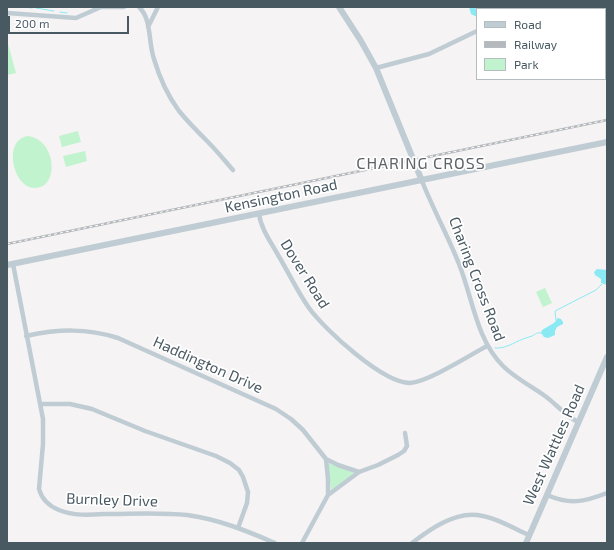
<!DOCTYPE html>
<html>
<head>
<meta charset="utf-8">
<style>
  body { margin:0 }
  #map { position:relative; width:614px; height:550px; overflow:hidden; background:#f5f3f3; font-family:"Exo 2",sans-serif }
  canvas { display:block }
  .frame { position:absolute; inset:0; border:8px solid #495962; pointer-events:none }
  .legend { position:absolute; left:476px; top:8px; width:130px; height:72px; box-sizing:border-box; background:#fff; border:1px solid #b6bdc0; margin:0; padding:5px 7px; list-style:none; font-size:12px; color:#495962 }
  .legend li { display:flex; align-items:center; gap:8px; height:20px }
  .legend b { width:20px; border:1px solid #b6bdc0 }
  .scale { position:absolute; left:8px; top:16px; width:121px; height:18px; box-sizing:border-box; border:2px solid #495962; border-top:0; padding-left:5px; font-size:12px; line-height:14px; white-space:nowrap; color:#495962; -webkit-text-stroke:3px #fff; paint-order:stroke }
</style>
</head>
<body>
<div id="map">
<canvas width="614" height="550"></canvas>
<div class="frame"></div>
<ul class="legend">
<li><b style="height:5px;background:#c0ccd3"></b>Road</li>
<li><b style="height:5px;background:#b5b9bd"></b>Railway</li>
<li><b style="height:11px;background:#c1f3ce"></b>Park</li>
</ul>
<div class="scale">200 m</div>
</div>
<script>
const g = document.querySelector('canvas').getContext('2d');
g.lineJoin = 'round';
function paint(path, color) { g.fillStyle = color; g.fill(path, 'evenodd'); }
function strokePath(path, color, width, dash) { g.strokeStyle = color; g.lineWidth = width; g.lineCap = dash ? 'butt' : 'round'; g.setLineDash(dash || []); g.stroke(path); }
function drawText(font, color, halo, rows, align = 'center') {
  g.font = font + ' "Exo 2",sans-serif'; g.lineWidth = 3.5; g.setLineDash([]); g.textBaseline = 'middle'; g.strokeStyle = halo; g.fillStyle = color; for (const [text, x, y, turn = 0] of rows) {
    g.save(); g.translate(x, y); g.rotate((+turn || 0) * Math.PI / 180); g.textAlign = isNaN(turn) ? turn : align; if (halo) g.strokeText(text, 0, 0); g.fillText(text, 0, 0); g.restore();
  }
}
const green = new Path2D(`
  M7,40L16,73L7,75Z
  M78,131L81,142L62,147L59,136Z
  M27,136C47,137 57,163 49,179C47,183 44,186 40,187C16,196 0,142 27,136Z
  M85,151L87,161L66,167L63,156Z
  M545,288L552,303L543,307L536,292Z
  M328,463L353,472V474L331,490Z`);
const water = new Path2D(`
  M469,7H493L492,9H477V17L471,14Z
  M505,7H535L536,9H505Z
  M597,269L607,270V285L601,283V279L595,275L594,272Z
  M558,318L561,319L563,322V324L557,327L555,331V335L548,338L544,337L541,333L542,330L554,323Z`);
const stream = new Path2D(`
  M24,7L32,8
  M36,8L54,11
  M60,12L67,13
  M556,320L555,311L596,290L602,284
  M495,348C505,349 513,343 523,339C526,338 529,337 532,336C536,334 537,332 541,333`);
const minor = new Path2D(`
  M139,7C152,19 148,42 154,59C159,76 168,96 179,111C188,122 198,132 208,142C217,151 225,161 233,170
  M591,9L596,7
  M7,13L76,18L101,7H124
  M148,27L158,7
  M376,68L429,54L477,31
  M422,181C433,209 448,236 459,264C473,299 476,339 503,366C515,378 531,386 545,396C556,404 566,416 578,422
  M259,214C261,229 271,242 278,255C289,273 297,291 309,308C325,330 383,383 410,383C428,382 470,355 487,346
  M13,264L43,419V444L39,489C42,500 49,506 59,510C73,516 90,515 104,514C132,514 160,512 187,515C218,519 247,531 275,543
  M26,336C58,329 87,328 118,338L276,409L291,419L303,430L326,459L338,465L359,472
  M41,404H70L92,409L145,431L216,456L230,463L239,470L243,477L248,492L247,503L238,528
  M328,495L359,472L378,465L398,455L404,451L407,446L405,433
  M547,495C570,505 584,502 607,493
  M302,543L328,495V479L326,459
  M412,543C429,530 454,512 477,515C495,517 513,528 529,535`);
const tertiary = new Path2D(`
  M339,7L361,41L376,68L422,181
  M7,265C207,223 407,184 607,142
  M526,543L607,357`);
const rail = new Path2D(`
  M7,244L607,120`);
const streetNames = [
  ["Kensington Road",281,196,-12],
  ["Dover Road",305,274,58],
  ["Charing Cross Road",477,279,69],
  ["Haddington Drive",208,365,24],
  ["West Wattles Road",554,445,-66],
  ["Burnley Drive",112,500,2]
];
const neighbourhoodNames = [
  ["CHARING CROSS",421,164]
];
paint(green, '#c1f3ce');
paint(water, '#8be9f3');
strokePath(stream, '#8be9f3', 1);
strokePath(minor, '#c0ccd3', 4.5);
strokePath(tertiary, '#c0ccd3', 6);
strokePath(rail, '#b5b9bd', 2.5);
strokePath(rail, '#fff', 1, [3]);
drawText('15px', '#495962', '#fff', streetNames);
g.letterSpacing = '1px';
drawText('16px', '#5f6468', '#fff', neighbourhoodNames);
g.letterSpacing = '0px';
</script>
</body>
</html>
